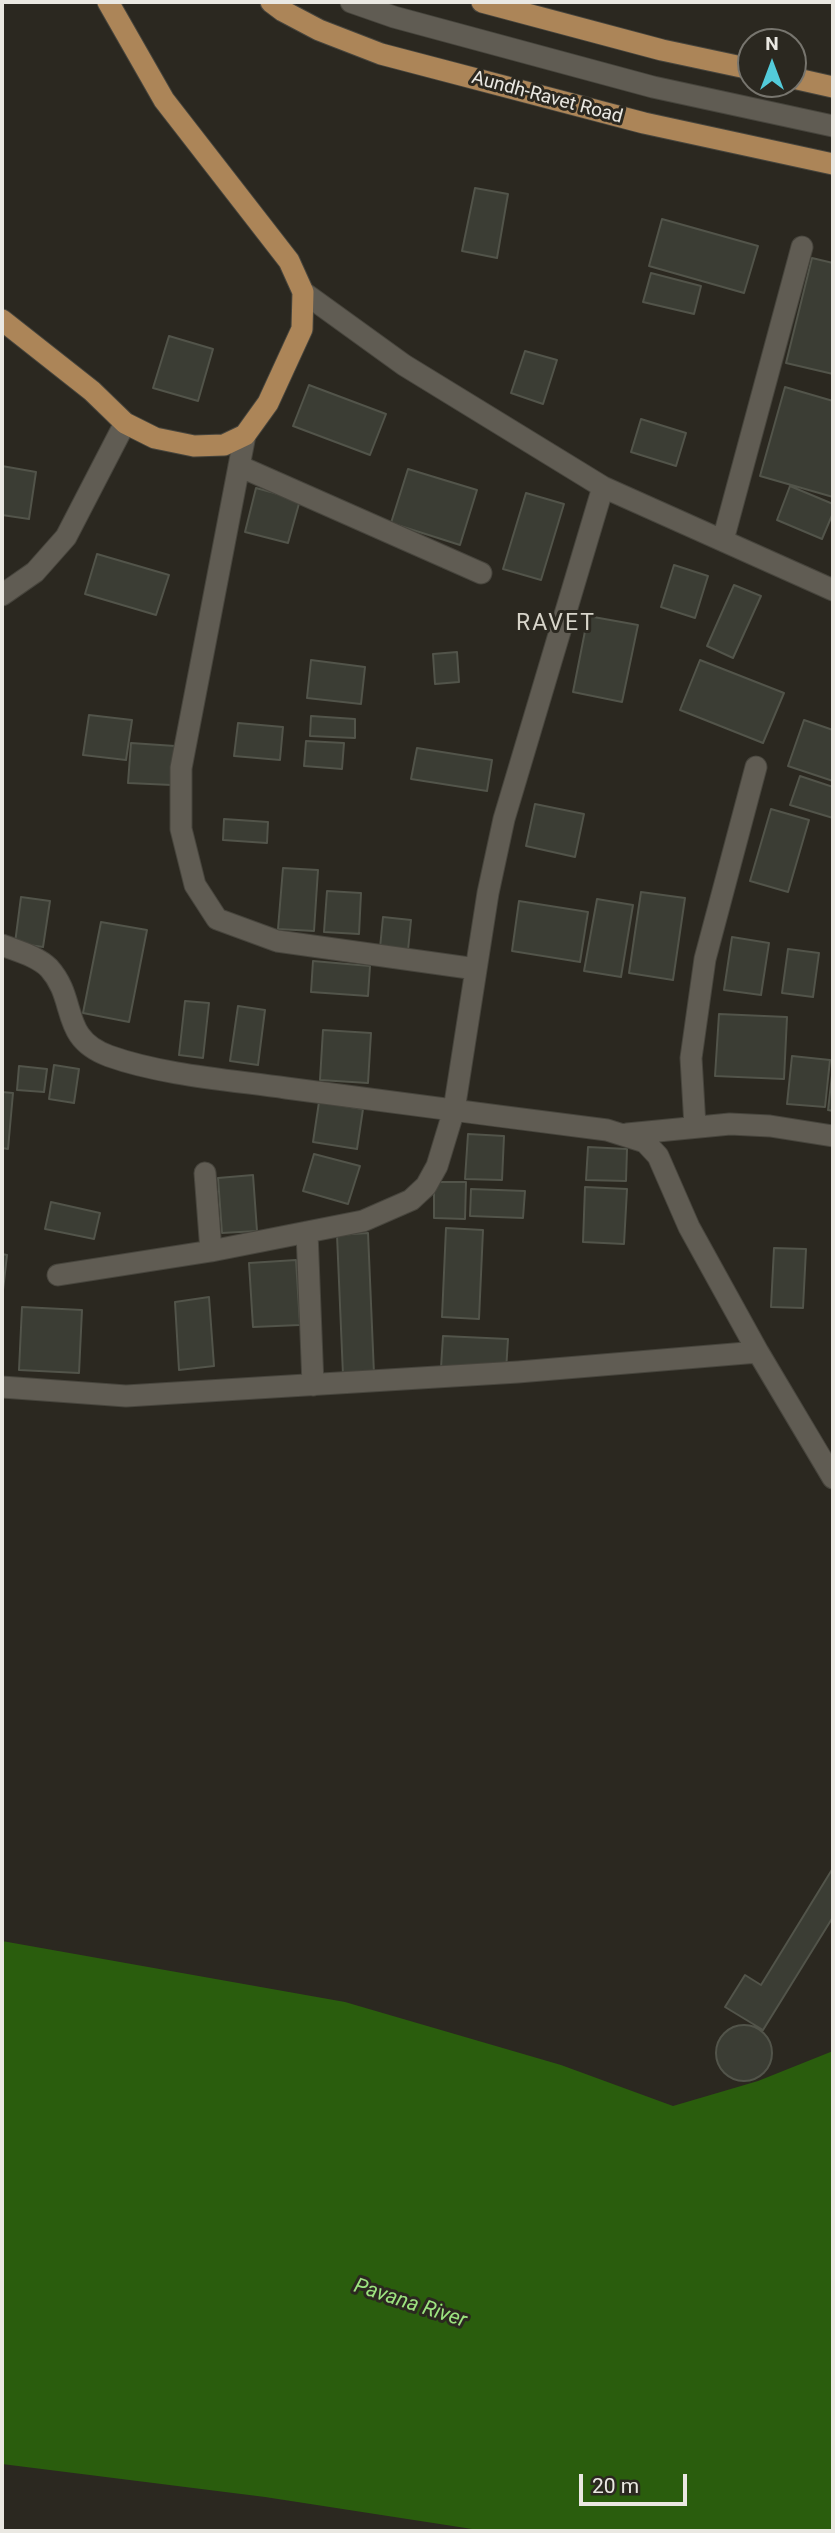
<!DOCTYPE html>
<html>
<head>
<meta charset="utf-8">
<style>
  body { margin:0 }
  #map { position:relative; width:835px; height:2533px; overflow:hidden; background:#2b2820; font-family:Roboto,sans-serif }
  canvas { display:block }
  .frame { position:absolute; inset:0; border:4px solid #eae8e2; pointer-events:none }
  .north { position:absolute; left:737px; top:28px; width:70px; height:70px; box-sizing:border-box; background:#2b2820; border:2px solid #77756e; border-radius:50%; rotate:0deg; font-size:19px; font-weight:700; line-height:28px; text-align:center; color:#eae8e2 }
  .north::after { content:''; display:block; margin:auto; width:24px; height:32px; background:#53cbda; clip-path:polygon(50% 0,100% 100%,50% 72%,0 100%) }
  .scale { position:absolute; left:579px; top:2474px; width:108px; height:32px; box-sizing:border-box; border:4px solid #eae8e2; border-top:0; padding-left:9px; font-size:21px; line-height:24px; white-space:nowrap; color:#eae8e2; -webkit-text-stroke:5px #2b2820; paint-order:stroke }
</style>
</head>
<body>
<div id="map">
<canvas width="835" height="2533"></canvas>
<div class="frame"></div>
<div class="north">N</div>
<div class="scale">20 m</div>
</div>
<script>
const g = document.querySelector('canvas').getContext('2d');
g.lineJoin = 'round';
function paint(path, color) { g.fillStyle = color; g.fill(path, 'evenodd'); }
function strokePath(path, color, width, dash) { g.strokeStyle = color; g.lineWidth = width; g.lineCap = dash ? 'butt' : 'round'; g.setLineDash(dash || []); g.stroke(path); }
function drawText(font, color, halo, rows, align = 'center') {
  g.font = font + ' Roboto,sans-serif'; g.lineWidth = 6; g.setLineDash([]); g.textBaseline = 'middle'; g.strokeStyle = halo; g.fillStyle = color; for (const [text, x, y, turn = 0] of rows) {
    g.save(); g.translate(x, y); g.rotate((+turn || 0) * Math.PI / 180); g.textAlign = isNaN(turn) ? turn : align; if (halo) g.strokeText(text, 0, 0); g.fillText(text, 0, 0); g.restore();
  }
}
const water = new Path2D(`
  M2,1941L345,2002L561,2065L673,2106L758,2081L833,2051V2531H485L265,2497L2,2464Z`);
const building = new Path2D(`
  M475,188L508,194L497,258L462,251Z
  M662,219L758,246L744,293L649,266Z
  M812,258L833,263V374L786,363Z
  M651,273L701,286L694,314L643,302Z
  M169,336L213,349L198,401L153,388Z
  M525,351L557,360L543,404L511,393Z
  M309,385L386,414L370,455L293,426Z
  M785,387L833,401V497L760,476Z
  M641,419L686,433L676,466L631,452Z
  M2,466L36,472L29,519L2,515Z
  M408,469L477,490L460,545L391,523Z
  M790,486L833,504V513L822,539L777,520Z
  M256,488L300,500L288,543L245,532Z
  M526,493L564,504L541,580L503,569Z
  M97,554L169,575L156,615L85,594Z
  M674,565L708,576L695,618L661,607Z
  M734,585L761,596L733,658L707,646Z
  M588,616L638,625L622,702L573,692Z
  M457,652L459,682L435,684L433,654Z
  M311,660L365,667L361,704L307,698Z
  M700,660L784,693L763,743L680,710Z
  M89,715L132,720L126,760L83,755Z
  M311,716L355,719V738L310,736Z
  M804,720L833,730V781L788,766Z
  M238,723L283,727L280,760L234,756Z
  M306,741L344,743L342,769L304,766Z
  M131,743L175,746L172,785L128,783Z
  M417,748L492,760L487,791L411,779Z
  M800,776L833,787V818L790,805Z
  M535,804L584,814L575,857L526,846Z
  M771,809L809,820L788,892L750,881Z
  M224,819L268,822L267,843L223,840Z
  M283,868L318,870L314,931L278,929Z
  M327,891L361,893L359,934L324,932Z
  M641,892L685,898L673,980L629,973Z
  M21,897L50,901L43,947L15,943Z
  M597,899L633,905L621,977L584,971Z
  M519,901L588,912L580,962L512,951Z
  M383,917L411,920L408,950L380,948Z
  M101,922L147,930L129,1022L83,1013Z
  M732,937L769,943L761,995L724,990Z
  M788,949L819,953L813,997L782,993Z
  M313,961L370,966L368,996L311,992Z
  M185,1001L209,1003L203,1058L179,1055Z
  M238,1006L265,1010L258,1065L230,1061Z
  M719,1014L787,1017L784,1079L715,1076Z
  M323,1030L371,1033L368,1083L320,1080Z
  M792,1056L830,1060L825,1107L787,1104Z
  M54,1065L79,1069L74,1103L49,1099Z
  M19,1066L47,1069L44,1092L17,1090Z
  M832,1075H833V1111L828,1110Z
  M2,1092L13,1093L8,1149L2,1148Z
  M319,1102L363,1109L357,1149L313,1142Z
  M468,1134L504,1136L502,1180L465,1179Z
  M588,1147L627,1149L626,1181L586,1180Z
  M314,1154L360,1166L348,1204L303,1191Z
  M253,1175L257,1231L222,1233L218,1178Z
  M434,1182H466L465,1219L434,1218Z
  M585,1187L627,1189L624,1244L583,1242Z
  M471,1189L525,1191L523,1218L470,1216Z
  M51,1202L100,1213L94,1239L45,1229Z
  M446,1228L483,1230L479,1319L442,1317Z
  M368,1233L374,1374L343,1375L337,1235Z
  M774,1248L806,1249L803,1308L771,1307Z
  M2,1254L7,1255L2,1299Z
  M296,1260L300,1325L253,1327L249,1263Z
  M209,1297L214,1366L179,1370L175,1302Z
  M22,1307L82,1310L79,1373L19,1370Z
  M443,1336L508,1339L506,1371L441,1368Z
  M833,1868V1917L763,2030L725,2007L745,1975L761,1985Z
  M716 2053a28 28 0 1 1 56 0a28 28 0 1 1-56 0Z`);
const minor = new Path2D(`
  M351,2L394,17L653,87L833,126
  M303,292L404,365L603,487L833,590
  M245,435L181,768V829L195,885L217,919L277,941L476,969
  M239,466L481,573
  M723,540L802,247
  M2,595L35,572L66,537L125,423
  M2,945C17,951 37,956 49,968C78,1000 59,1038 109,1056C162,1075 230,1080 286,1088C393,1103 500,1116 607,1130L645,1142L658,1156L689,1227L758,1352L833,1478
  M695,1126L691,1058L705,959L756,767
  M627,1134L730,1124L770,1126L833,1136
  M205,1173L211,1251
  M307,1232L313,1385
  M58,1275L211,1251L363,1221L411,1200L426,1186L437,1166L454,1110L488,893L504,819L603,487
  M2,1387L126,1396L518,1372L758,1352`);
const major = new Path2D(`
  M271,2L283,11L319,30L381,54L644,123L833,164
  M482,2L662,50L751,69
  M793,78L833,87
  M2,320L92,391L125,423L155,438L194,446L224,445L245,435L268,403L302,329L303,292L289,261L164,100L108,2`);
const streetNames = [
  ["Aundh-Ravet Road",547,98,15]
];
const waterNames = [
  ["Pavana River",410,2304,18]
];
const quarterNames = [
  ["RAVET",556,624]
];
paint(water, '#2a5d0d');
paint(building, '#3b3d34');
strokePath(building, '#52544a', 2);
strokePath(minor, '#47453d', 23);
strokePath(major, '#47453d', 23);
strokePath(minor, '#605c53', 21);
strokePath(major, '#ac8558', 21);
drawText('19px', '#eae8e2', '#2b2820', streetNames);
drawText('italic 21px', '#9de480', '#2b2820', waterNames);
g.letterSpacing = '2px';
drawText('23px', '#d7d4c9', '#2b2820', quarterNames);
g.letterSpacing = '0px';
</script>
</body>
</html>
